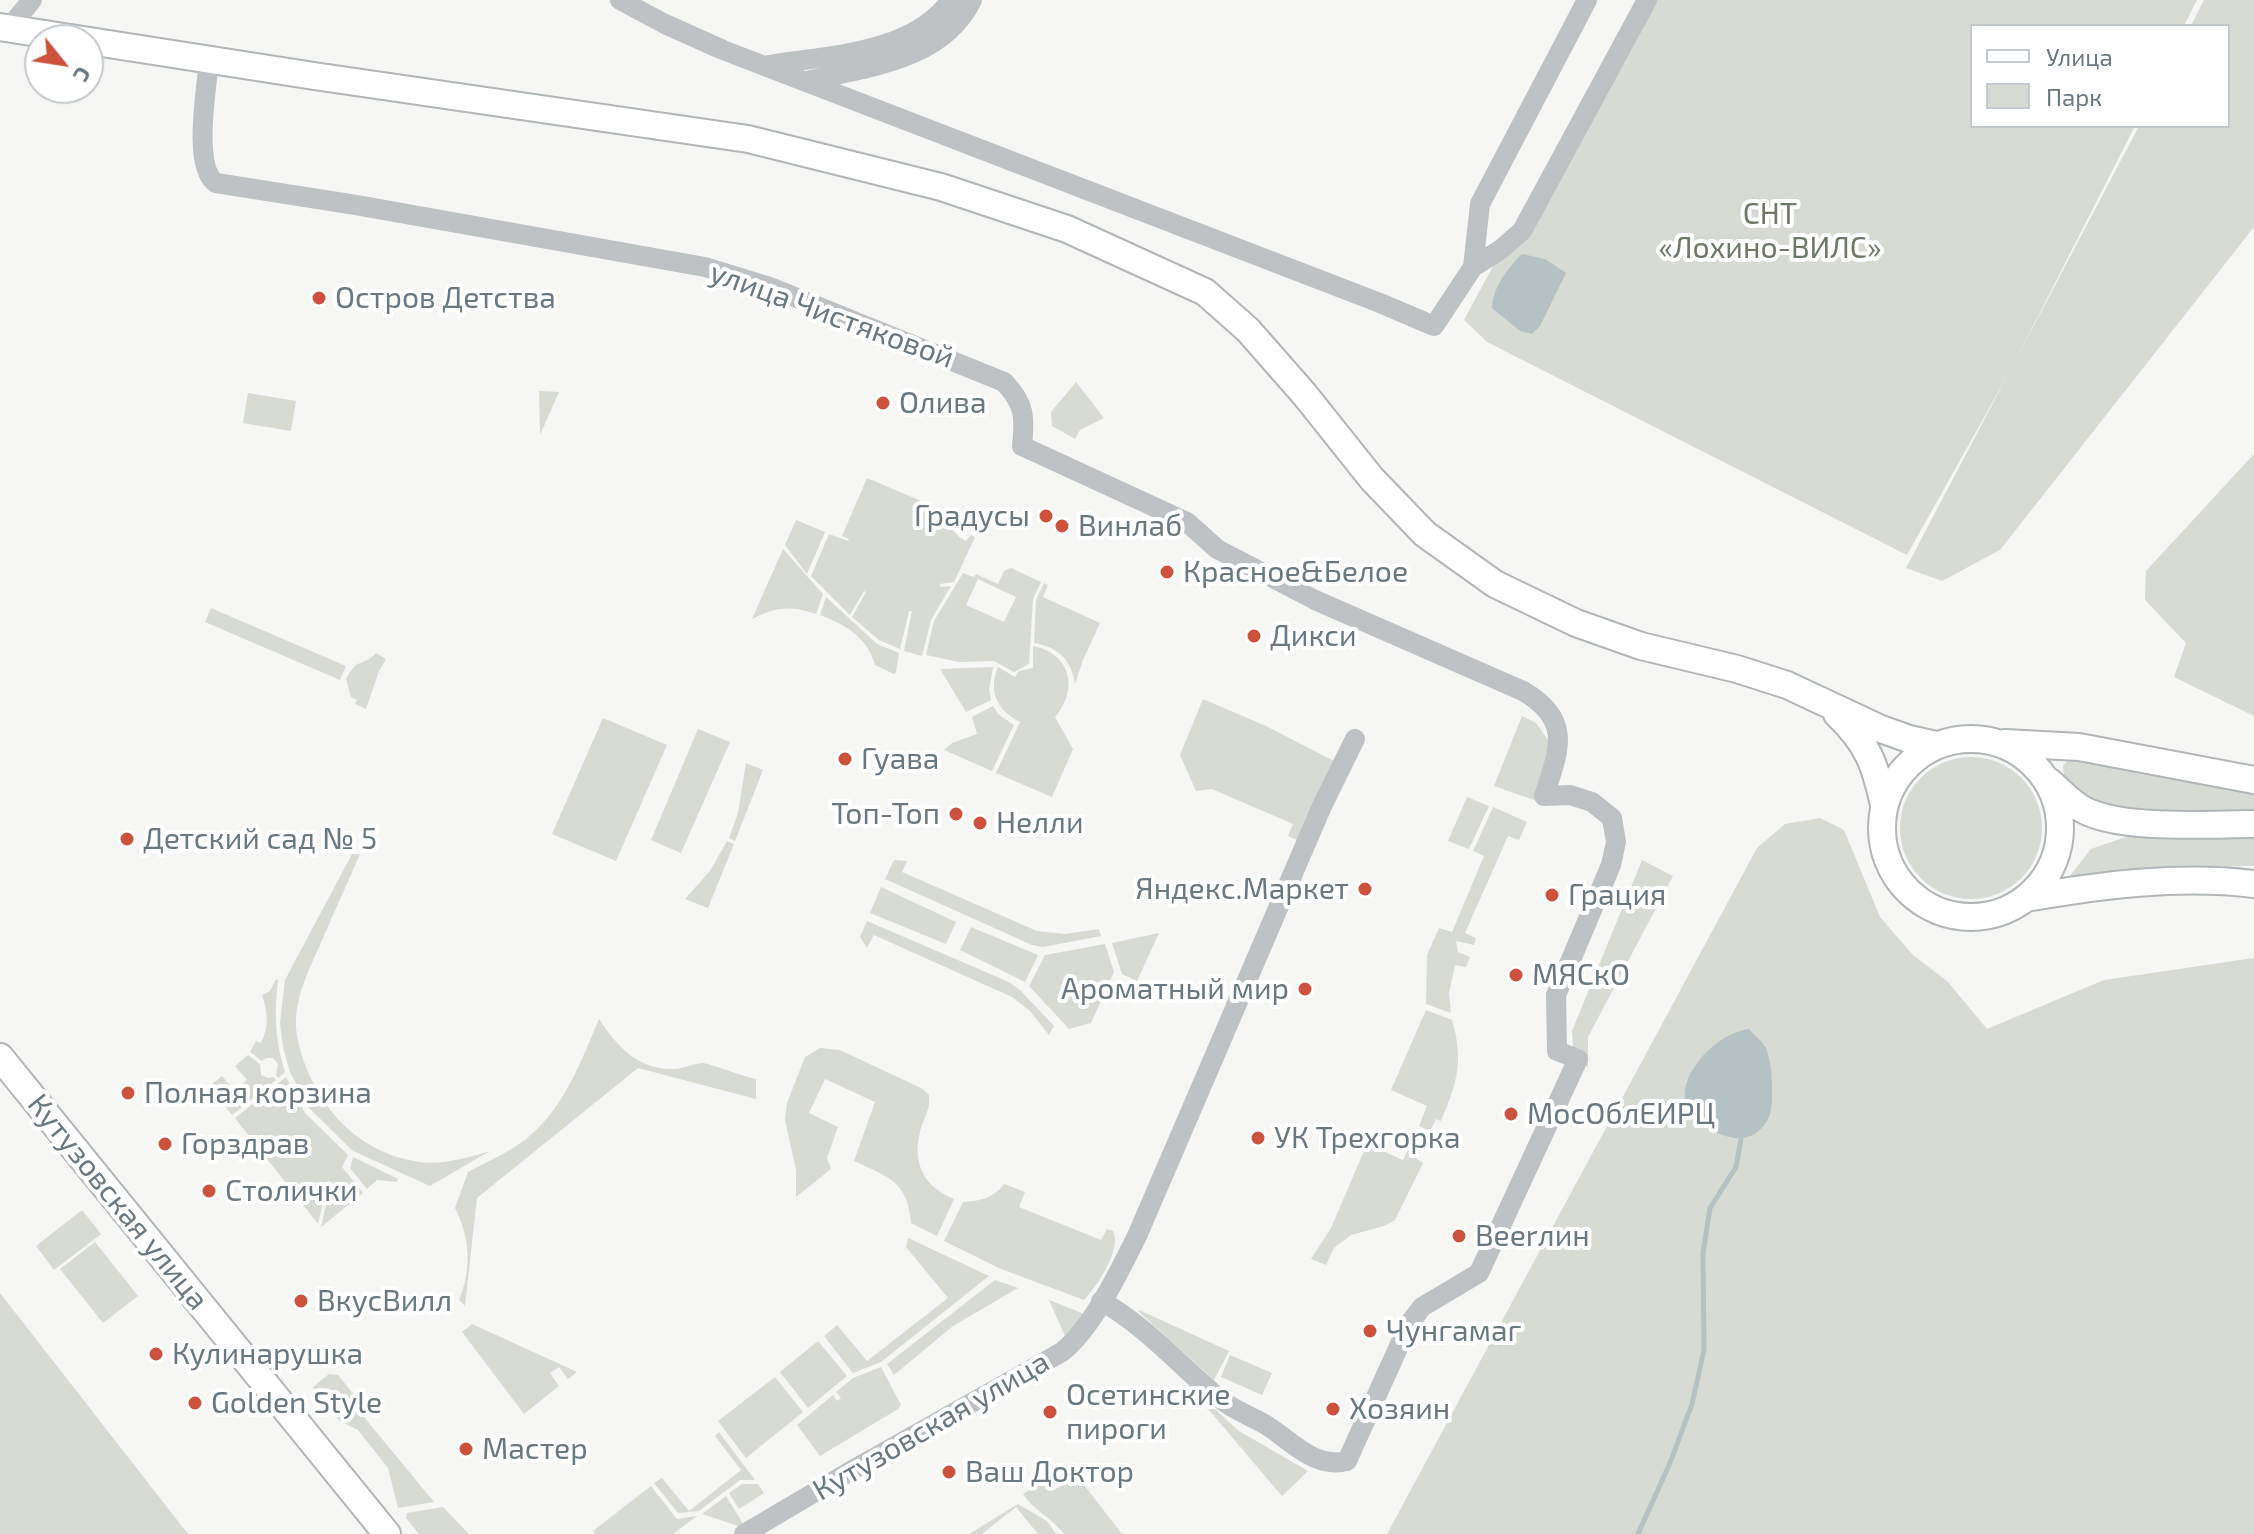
<!DOCTYPE html>
<html>
<head>
<meta charset="utf-8">
<style>
  body { margin:0 }
  #map { position:relative; width:2254px; height:1534px; overflow:hidden; background:#f6f6f4; font-family:"Exo 2",sans-serif }
  canvas { display:block }
  .legend { position:absolute; left:1970px; top:24px; width:260px; height:104px; box-sizing:border-box; background:#fff; border:2px solid #c3c9cd; margin:0; padding:10px 14px; list-style:none; font-size:24px; color:#697881 }
  .legend li { display:flex; align-items:center; gap:16px; height:40px }
  .legend b { width:40px; border:2px solid #c3c9cd }
  .north { position:absolute; left:24px; top:24px; width:80px; height:80px; box-sizing:border-box; background:#fff; border:2px solid #c3c9cd; border-radius:50%; rotate:120deg; font-size:22px; font-weight:700; line-height:32px; text-align:center; color:#697881 }
  .north::after { content:''; display:block; margin:auto; width:28px; height:36px; background:#cd523e; clip-path:polygon(50% 0,100% 100%,50% 72%,0 100%) }
</style>
</head>
<body>
<div id="map">
<canvas width="2254" height="1534"></canvas>
<ul class="legend">
<li><b style="height:10px;background:#fff"></b>Улица</li>
<li><b style="height:22px;background:#d7dbd3"></b>Парк</li>
</ul>
<div class="north">С</div>
</div>
<script>
const g = document.querySelector('canvas').getContext('2d');
g.lineJoin = 'round';
function paint(path, color) { g.fillStyle = color; g.fill(path, 'evenodd'); }
function strokePath(path, color, width, dash) { g.strokeStyle = color; g.lineWidth = width; g.lineCap = dash ? 'butt' : 'round'; g.setLineDash(dash || []); g.stroke(path); }
function drawText(font, color, halo, rows, align = 'center') {
  g.font = font + ' "Exo 2",sans-serif'; g.lineWidth = 8; g.setLineDash([]); g.textBaseline = 'middle'; g.strokeStyle = halo; g.fillStyle = color; for (const [text, x, y, turn = 0] of rows) {
    g.save(); g.translate(x, y); g.rotate((+turn || 0) * Math.PI / 180); g.textAlign = isNaN(turn) ? turn : align; if (halo) g.strokeText(text, 0, 0); g.fillText(text, 0, 0); g.restore();
  }
}
const green = new Path2D(`
  M1636,0H2197L2184,26H1972V126H2135L2010,371L1907,555L1487,342L1464,320Z
  M2204,0H2254V227L2000,550L1942,581L1906,568L2139,126H2228V26H2191Z
  M1076,382L1104,418L1080,430L1075,439L1052,426L1051,412Z
  M539,391L559,392L540,435Z
  M248,393L296,401L291,431L243,423Z
  M2254,454V716L2174,677L2186,643L2145,600L2146,571Z
  M867,478L928,504L959,537L966,541L971,535L975,537L954,582L940,584V587L951,586L931,620L922,656L904,651L912,611H909L900,649L879,640L852,617L866,592L864,591L850,615L811,576L829,534L848,541L849,539L842,536Z
  M796,520L825,532L807,574L785,545Z
  M783,549L823,594L816,614C793,605 773,607 752,619Z
  M1011,568L1041,582L1033,599L1029,664L1014,672L994,661L959,662L926,655L934,621L963,573L974,577L976,574L998,584L1004,571ZM978,579L1016,597L1004,622L966,605Z
  M1044,583L1048,585L1043,597L1100,623L1083,660L1075,684C1071,659 1058,647 1034,643L1036,600Z
  M826,597L877,644L899,653L896,672L894,674L875,665C868,638 845,624 820,615Z
  M211,608L346,666L340,680L205,622Z
  M1033,646C1071,653 1079,690 1055,717L1073,749L1052,797L996,773L1020,722C997,710 988,692 998,667L1015,677L1019,671L1033,668Z
  M376,653L386,659L379,671L366,709L355,704L357,700L351,697L346,679C358,656 364,667 376,653Z
  M993,667L989,690L991,700L966,712L940,669Z
  M1203,699L1266,726L1336,762L1297,840L1288,836L1293,824L1212,789L1196,791L1180,755Z
  M993,706L998,714L1014,725L992,771L944,750L952,743L977,734L972,717Z
  M1522,716L1536,723L1551,744L1538,797L1534,800L1494,786Z
  M603,718L667,745L616,861L552,834Z
  M698,729L730,742L681,853L651,840Z
  M1900 828a71 71 0 1 1 142 0a71 71 0 1 1-142 0Z
  M2069,758L2254,789V810H2110L2081,795L2064,776L2063,766Z
  M746,763L763,770L735,841L729,838L738,813Z
  M1467,797L1489,806L1469,849L1448,841Z
  M1493,807L1527,822L1519,840L1508,836L1465,933L1476,938L1474,945L1456,941L1458,952L1470,957L1466,967L1455,965L1449,993L1451,1013L1426,1004L1427,955L1439,928L1452,932L1484,856L1473,851Z
  M1820,818L1844,830L1880,917L1913,955L1948,982L1987,1029L2104,980L2254,958V1534H1387L1757,848L1785,824ZM1699,1062L1772,1075L1768,1120L1685,1107L1686,1082Z
  M2126,837H2254V866L2179,867L2070,882L2068,878L2091,849Z
  M727,841L734,844L708,908L685,899L710,871Z
  M352,854H360C348,882 335,910 323,938C312,964 298,989 296,1018C295,1031 299,1047 303,1059C321,1112 362,1154 419,1162C443,1165 467,1158 490,1151L430,1186L353,1151L309,1108L290,1072L283,1047L280,1023L285,980Z
  M894,860L907,861L902,872L1037,931L1065,934L1099,929L1101,936L1043,947L1032,945L885,879Z
  M1642,860L1673,876L1588,1037V1067L1574,1061L1572,1031Z
  M881,887L956,922L946,944L870,913Z
  M867,921L1009,982L1020,990L1054,1026L1049,1035L1030,1011L1012,997L874,935L867,948L860,937Z
  M971,927L1038,955L1025,982L960,950Z
  M1159,933L1137,981L1122,974L1112,943Z
  M1105,944L1114,972L1091,1023L1069,1029L1029,986L1045,955Z
  M276,979L278,980C274,1013 275,1041 285,1072L278,1078L276,1075L278,1064L273,1058H266L262,1061L250,1052L256,1041L261,1043C269,1027 268,1012 262,995L270,991Z
  M1426,1010L1452,1020C1464,1061 1457,1083 1441,1121L1436,1119L1430,1131L1419,1126L1427,1106L1391,1090Z
  M599,1019C617,1046 637,1069 672,1069C683,1069 692,1064 703,1063C707,1063 745,1077 756,1079V1099L638,1068L477,1198L465,1306L459,1300C472,1270 470,1237 455,1208L468,1172C490,1160 515,1150 533,1133C566,1103 582,1059 599,1019Z
  M820,1048L840,1050L923,1089L929,1095C931,1110 923,1118 920,1132C912,1163 924,1187 954,1199L937,1236L911,1223C908,1181 888,1177 854,1161L875,1102L825,1079L809,1113L838,1127L827,1158L831,1169L796,1197V1170L785,1120L787,1103L805,1057Z
  M248,1055L260,1064L261,1075L268,1078L274,1077L276,1080L232,1115L217,1096L204,1105L197,1096L222,1076L234,1090L247,1080L235,1066Z
  M286,1077L305,1113L348,1155L342,1167L363,1193L321,1227L331,1183L328,1181L318,1224L235,1118Z
  M1412,1141L1423,1146L1417,1159L1423,1163L1395,1220L1384,1226L1351,1235L1334,1248L1326,1265L1311,1259L1331,1228L1367,1144L1403,1160Z
  M353,1157L398,1179L397,1182L377,1180L367,1189L350,1168Z
  M1004,1184L1025,1192L1019,1207L1101,1240L1107,1229L1113,1231C1122,1250 1097,1286 1084,1300L1001,1269L944,1241L963,1202C980,1201 994,1198 1004,1184Z
  M82,1210L101,1234L54,1270L36,1246Z
  M908,1238L989,1276L881,1362L853,1373L824,1336L837,1325L867,1361L948,1298L906,1247Z
  M95,1242L138,1296L103,1323L60,1269Z
  M995,1280L1018,1288L953,1326L894,1375L887,1364Z
  M0,1293L188,1534H0Z
  M1049,1300L1082,1313V1319L1065,1336Z
  M1139,1310L1229,1351L1214,1380L1139,1312Z
  M472,1324L577,1372L568,1379L559,1367L550,1373L559,1386L524,1414L462,1332Z
  M818,1341L847,1376L808,1408L780,1372Z
  M1230,1355L1272,1373L1262,1395L1221,1377Z
  M881,1367L901,1405L898,1409L820,1456L797,1425L833,1395L837,1401L841,1398L836,1392L853,1378Z
  M329,1374L338,1375L363,1406L359,1411L434,1502L398,1508L388,1468L358,1430L340,1421L313,1387Z
  M775,1377L803,1412L746,1458L718,1421Z
  M1186,1383L1239,1431L1308,1471L1282,1496Z
  M719,1432L755,1480H740L699,1511L678,1513L654,1483L662,1478L689,1511L741,1470L715,1436Z
  M1077,1477L1081,1481L1122,1534H1064C1052,1518 1033,1510 1023,1494L1046,1480L1052,1491Z
  M742,1484H758L764,1493L739,1509L729,1493Z
  M651,1486L677,1519L697,1516L673,1534H595L593,1531Z
  M726,1496L744,1525L741,1527L702,1514Z
  M1018,1504L1047,1521L1056,1534H1038L1016,1507L982,1534H969Z
  M443,1507L469,1534H419L406,1518L407,1513Z`);
const water = new Path2D(`
  M1522,254L1545,259L1566,273L1540,326L1532,334L1520,331L1492,308C1493,287 1507,269 1522,254Z
  M1749,1029C1754,1035 1762,1041 1766,1048C1770,1058 1772,1073 1772,1084C1772,1095 1773,1112 1767,1121C1746,1156 1703,1130 1685,1107C1685,1099 1684,1088 1687,1081C1697,1056 1724,1032 1749,1029Z`);
const stream = new Path2D(`
  M1638,1534L1670,1463L1692,1404L1704,1350L1703,1253L1710,1208L1736,1167L1741,1139`);
const street = new Path2D(`
  M620,0L665,24L723,50L1380,303L1434,326L1473,267L1500,250L1522,231L1647,0
  M9,28L32,0
  M209,60C207,87 192,167 216,183L356,205L705,267L770,287L1004,382C1025,404 1025,417 1022,446L1187,522L1217,549L1315,600L1523,691C1573,720 1559,750 1544,796L1570,795L1592,802L1612,818L1616,842L1611,865L1556,995L1557,1051L1578,1059L1479,1273L1422,1307L1409,1324L1347,1461C1314,1469 1292,1441 1266,1425C1251,1416 1233,1410 1219,1398C1179,1365 1146,1326 1101,1301
  M769,65C830,55 912,54 951,0
  M807,81C867,67 942,61 972,0
  M1473,267L1480,204L1587,0
  M744,1534L854,1469L1062,1352C1093,1327 1119,1272 1137,1236L1322,806L1355,739`);
const secondary = new Path2D(`
  M0,27L314,76L748,139L941,187L1067,229L1205,292L1248,330L1305,395L1372,479L1425,534L1495,584L1576,623L1641,646L1737,669L1787,685L1881,729L1909,739L1936,745
  M1837,714C1868,744 1875,764 1884,805
  M1882 828a89 89 0 1 1 178 0a89 89 0 1 1-178 0Z
  M2005,743L2079,747L2254,780
  M2050,782C2061,792 2074,806 2088,812C2130,830 2208,824 2254,824
  M2026,898C2101,885 2178,875 2254,884
  M0,1057L387,1534`);
const markers = [
  [319,298,8,"#cd523e"],
  [883,403,8,"#cd523e"],
  [1046,516,8,"#cd523e"],
  [1062,526,8,"#cd523e"],
  [1167,572,8,"#cd523e"],
  [1254,636,8,"#cd523e"],
  [845,759,8,"#cd523e"],
  [956,814,8,"#cd523e"],
  [980,823,8,"#cd523e"],
  [127,839,8,"#cd523e"],
  [1365,889,8,"#cd523e"],
  [1552,895,8,"#cd523e"],
  [1516,975,8,"#cd523e"],
  [1305,989,8,"#cd523e"],
  [128,1093,8,"#cd523e"],
  [1511,1114,8,"#cd523e"],
  [1258,1138,8,"#cd523e"],
  [165,1144,8,"#cd523e"],
  [209,1191,8,"#cd523e"],
  [1459,1236,8,"#cd523e"],
  [301,1301,8,"#cd523e"],
  [1370,1331,8,"#cd523e"],
  [156,1354,8,"#cd523e"],
  [195,1403,8,"#cd523e"],
  [1333,1409,8,"#cd523e"],
  [1050,1412,8,"#cd523e"],
  [466,1449,8,"#cd523e"],
  [949,1472,8,"#cd523e"]
];
const parkNames = [
  ["СНТ",1770,214],
  ["«Лохино-ВИЛС»",1770,248]
];
const poiNames = [
  ["Остров Детства",335,298],
  ["Олива",899,403],
  ["Градусы",1030,516,"right"],
  ["Винлаб",1078,526],
  ["Красное&Белое",1183,572],
  ["Дикси",1270,636],
  ["Гуава",861,759],
  ["Топ-Топ",940,814,"right"],
  ["Нелли",996,823],
  ["Детский сад № 5",143,839],
  ["Яндекс.Маркет",1349,889,"right"],
  ["Грация",1568,895],
  ["МЯСкО",1532,975],
  ["Ароматный мир",1289,989,"right"],
  ["Полная корзина",144,1093],
  ["МосОблЕИРЦ",1527,1114],
  ["УК Трехгорка",1274,1138],
  ["Горздрав",181,1144],
  ["Столички",225,1191],
  ["Beerлин",1475,1236],
  ["ВкусВилл",317,1301],
  ["Чунгамаг",1386,1331],
  ["Кулинарушка",172,1354],
  ["Осетинские",1066,1395],
  ["пироги",1066,1429],
  ["Golden Style",211,1403],
  ["Хозяин",1349,1409],
  ["Мастер",482,1449],
  ["Ваш Доктор",965,1472]
];
const streetNames = [
  ["улица Чистяковой",832,315,20],
  ["Кутузовская улица",118,1202,51],
  ["Кутузовская улица",931,1426,-30]
];
paint(green, '#d7dbd3');
paint(water, '#b5c1c3');
strokePath(stream, '#b5c1c3', 5);
strokePath(secondary, '#b1b6b9', 30);
strokePath(street, '#bec2c5', 20);
strokePath(secondary, '#fff', 26);
for (const [x, y, r, color] of markers) { const dot = new Path2D(); dot.arc(x, y, r, 0, 2 * Math.PI); g.fillStyle = color; g.fill(dot); strokePath(dot, '#fff', 3); }
drawText('30px', '#6c7967', '#fff', parkNames);
drawText('30px', '#697881', '#fff', poiNames, 'left');
drawText('30px', '#697881', '#fff', streetNames);
</script>
</body>
</html>
